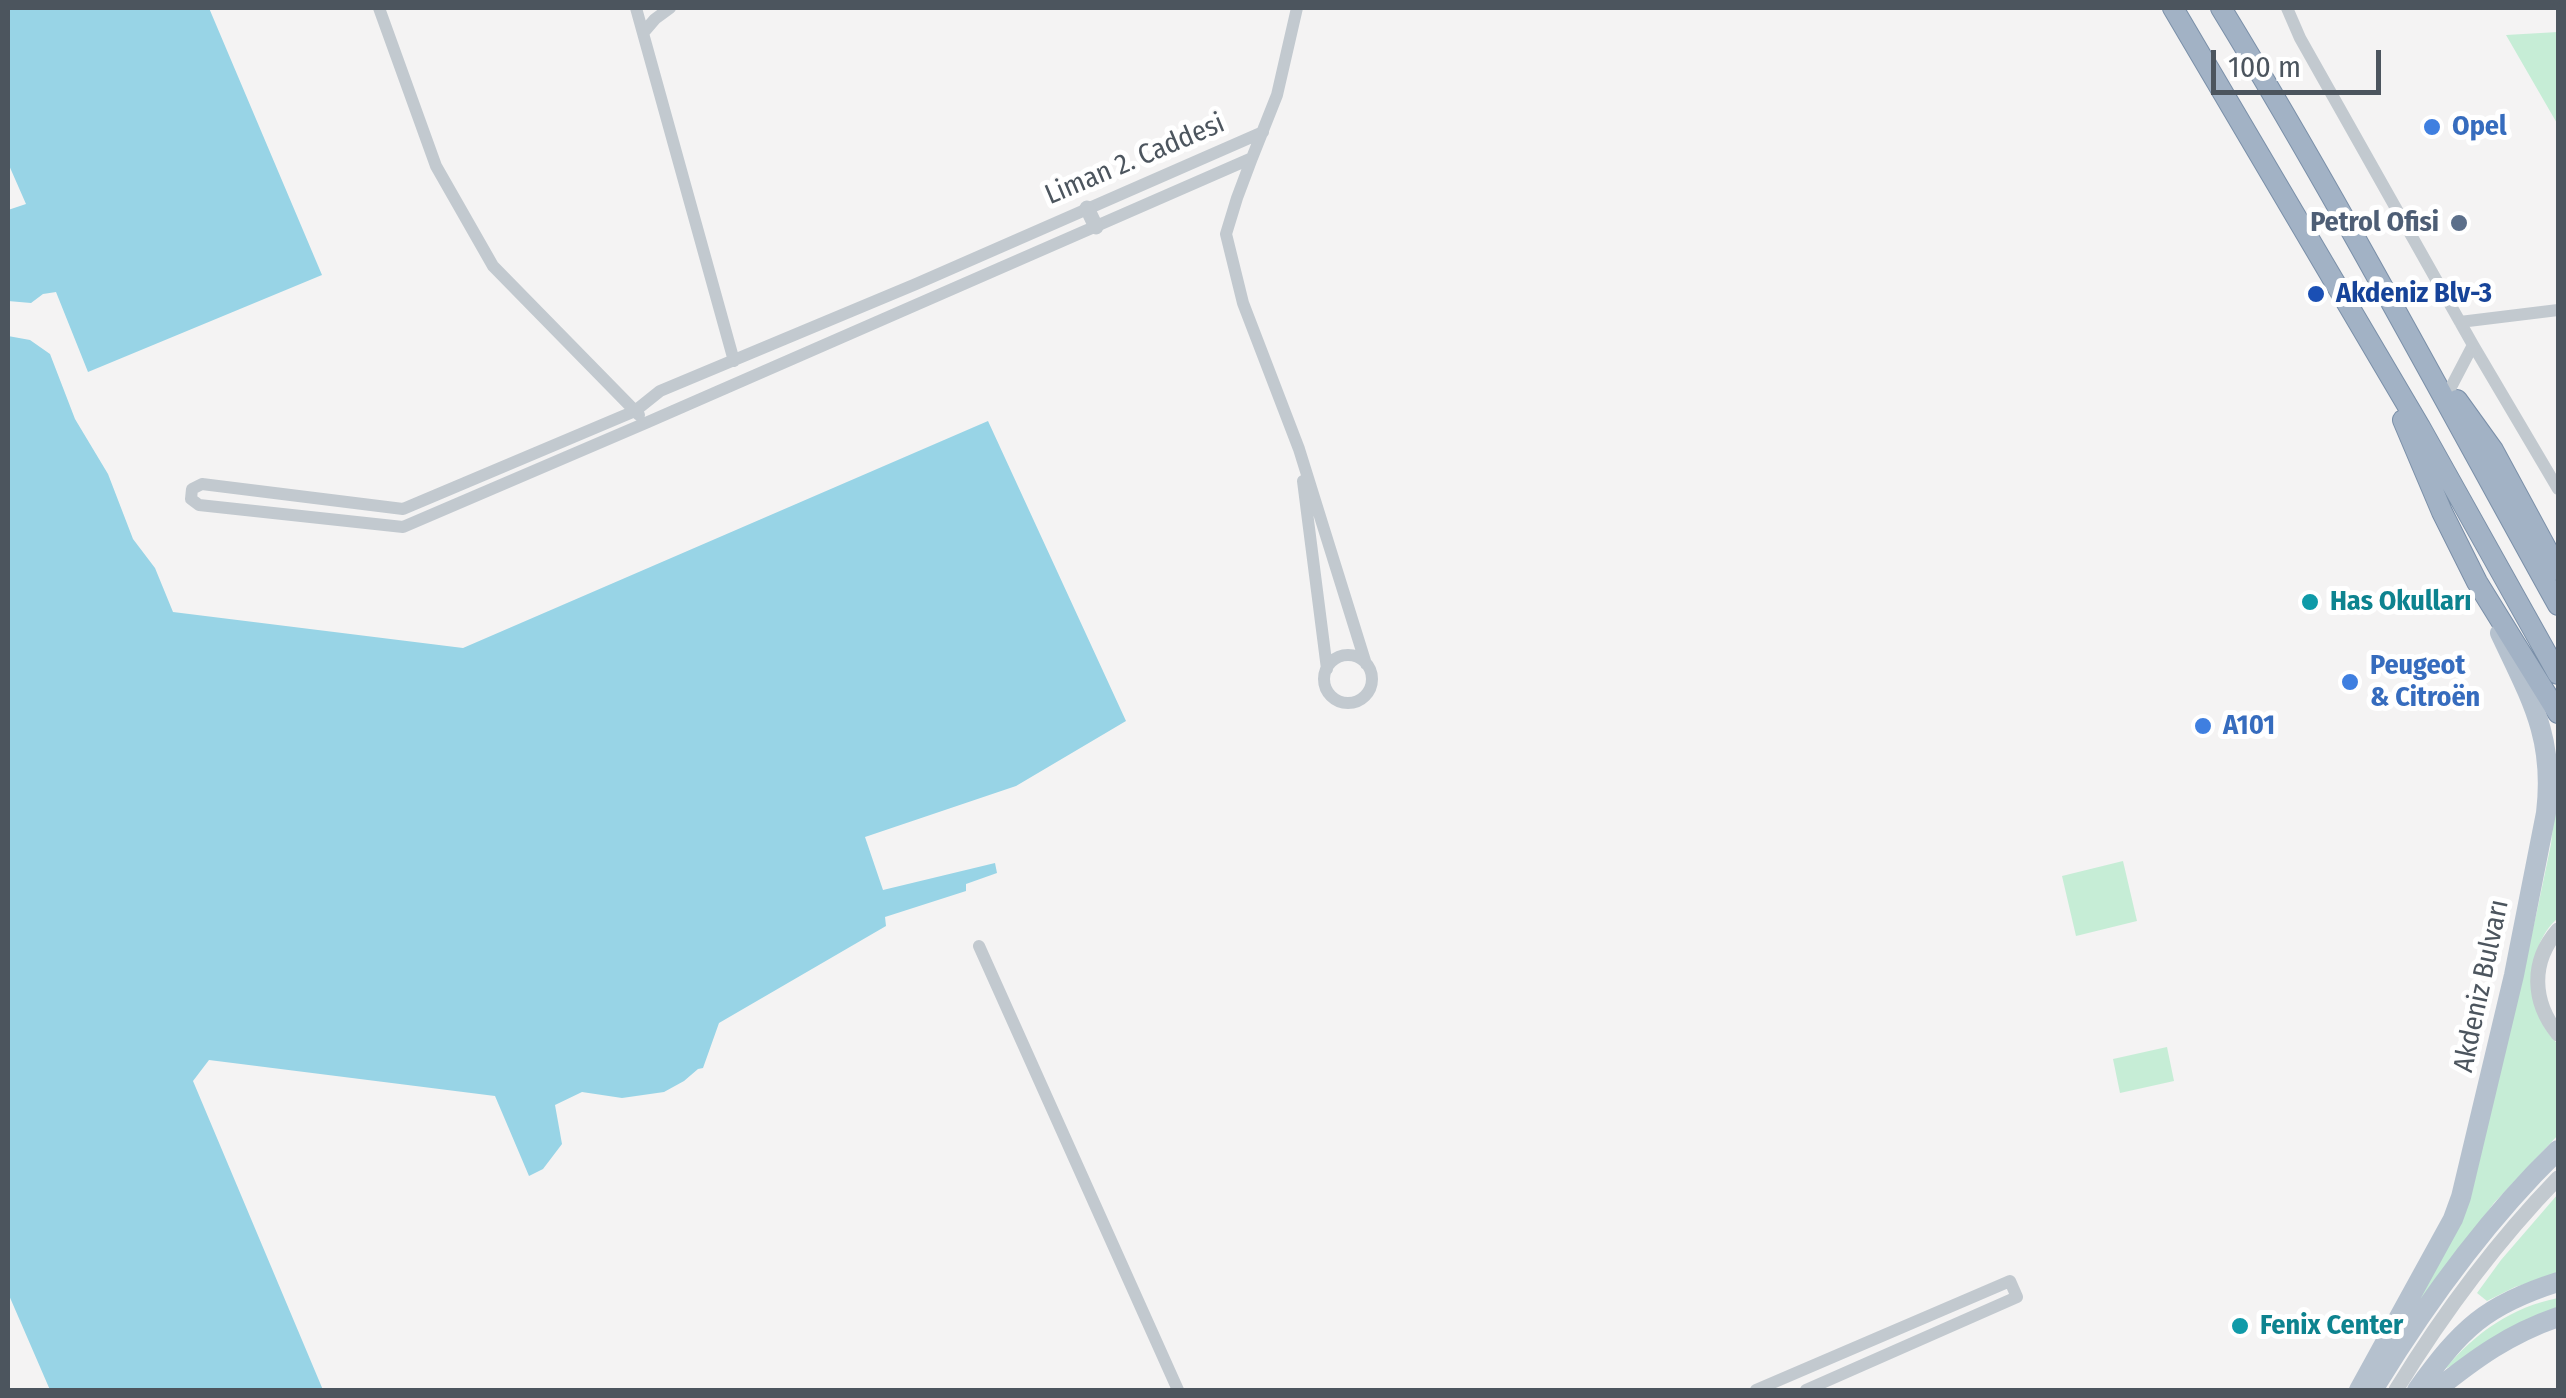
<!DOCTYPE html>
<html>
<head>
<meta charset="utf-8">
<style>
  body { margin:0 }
  #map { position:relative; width:2566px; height:1398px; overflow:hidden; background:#f4f3f3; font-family:"Fira Sans Condensed",sans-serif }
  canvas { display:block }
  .frame { position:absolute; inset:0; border:10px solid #4c555e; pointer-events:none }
  .scale { position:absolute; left:2211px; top:50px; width:170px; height:45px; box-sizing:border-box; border:5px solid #4c555e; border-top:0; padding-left:12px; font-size:30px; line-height:35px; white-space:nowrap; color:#4c555e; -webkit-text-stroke:8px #fff; paint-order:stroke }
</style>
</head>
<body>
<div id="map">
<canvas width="2566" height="1398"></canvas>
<div class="frame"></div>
<div class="scale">100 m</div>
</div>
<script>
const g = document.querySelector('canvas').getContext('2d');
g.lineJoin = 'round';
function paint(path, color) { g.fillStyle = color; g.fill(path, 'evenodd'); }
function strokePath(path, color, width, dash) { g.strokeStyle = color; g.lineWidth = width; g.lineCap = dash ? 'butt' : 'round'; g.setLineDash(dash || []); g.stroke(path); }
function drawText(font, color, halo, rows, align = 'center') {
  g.font = font + ' "Fira Sans Condensed",sans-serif'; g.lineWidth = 10; g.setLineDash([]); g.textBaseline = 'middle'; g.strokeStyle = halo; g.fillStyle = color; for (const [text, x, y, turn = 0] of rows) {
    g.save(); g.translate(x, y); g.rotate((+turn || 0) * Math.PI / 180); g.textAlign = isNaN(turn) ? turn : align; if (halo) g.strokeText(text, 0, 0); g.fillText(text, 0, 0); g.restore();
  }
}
const green = new Path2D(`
  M2558,32V125L2506,35Z
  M2558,780V918C2523,948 2526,1014 2558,1044V1135L2494,1203L2410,1318L2474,1183L2537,911L2551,844Z
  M2123,861L2137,921L2076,936L2062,876Z
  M2167,1047L2174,1081L2120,1093L2113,1059Z
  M2558,1194V1274L2515,1287L2487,1301L2477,1293L2501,1260Z
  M2558,1298V1311L2445,1369C2475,1333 2512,1307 2558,1298Z`);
const water = new Path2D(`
  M8,8H209L322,275L88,372L56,292L43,294L31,303L8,301V210L26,204L8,163Z
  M8,336L30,340L50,354L75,419L108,474L133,539L155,568L173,612L463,648L988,421L1126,721L1016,786L865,837L883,890L995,863L997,873L966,884V891L885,917L886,926L719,1023L703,1068L698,1069L684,1081L664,1092L622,1098L582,1092L555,1105L562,1144L543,1169L529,1176L495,1096L209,1060L193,1081L323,1390H50L8,1293Z`);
const minor = new Path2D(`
  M379,8L436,166L493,266L639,415
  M636,8L734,361
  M2287,8L2300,38L2473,345L2558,489
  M643,33L655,19L670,8
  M1263,132L916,284L660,391L635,411L403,509L202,484L192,489L191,499L199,505L403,527L648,422L1252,158L1277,95L1297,8
  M1252,158L1237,198L1226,234L1243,303L1299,449L1366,664
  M2460,322L2558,310
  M2450,389L2473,345
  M1303,481L1327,669
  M1324 679a24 24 0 1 1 48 0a24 24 0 1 1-48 0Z
  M979,946L1178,1390
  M1756,1390L2010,1281L2017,1297L1806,1390`);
const tertiary = new Path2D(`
  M1087,208L1096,227
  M2558,930C2530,962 2532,1002 2558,1034
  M2396,1390C2442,1315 2496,1242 2558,1178`);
const primary = new Path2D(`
  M2376,1385C2428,1300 2487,1219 2558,1150
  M2359,1390L2453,1219L2461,1197L2514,975L2546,813C2555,738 2531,699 2500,633
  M2417,1390C2461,1329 2485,1305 2558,1282
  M2436,1390C2476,1358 2509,1334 2558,1317`);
const trunk = new Path2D(`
  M2173,8L2420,427L2558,674
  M2221,8C2340,203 2447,405 2558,605
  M2457,400L2493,450L2558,570
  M2403,420L2442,512L2477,582L2558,713`);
const markers = [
  [2432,127,10,"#3f7fe0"],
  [2459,223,10,"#5c6f8a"],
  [2316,294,10,"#1a4fb4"],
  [2310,602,10,"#0f9aa8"],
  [2350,682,10,"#3f7fe0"],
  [2203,726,10,"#3f7fe0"],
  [2240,1326,10,"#0f9aa8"]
];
const shopNames = [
  ["Opel",2452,127],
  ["Peugeot",2370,666],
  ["& Citroën",2370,698],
  ["A101",2223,726]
];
const streetNames = [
  ["Liman 2. Caddesi",1135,160,-23],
  ["Akdeniz Bulvarı",2482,986,-78]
];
const serviceNames = [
  ["Petrol Ofisi",2439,223]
];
const transitNames = [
  ["Akdeniz Blv-3",2336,294]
];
const cultureNames = [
  ["Has Okulları",2330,602],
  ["Fenix Center",2260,1326]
];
paint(green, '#c6edd6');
paint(water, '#98d4e6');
strokePath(trunk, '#7a8fa8', 22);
strokePath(minor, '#c2c9cf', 12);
strokePath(tertiary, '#c2c9cf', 15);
strokePath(primary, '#b5c1ce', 20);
strokePath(trunk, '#a2b2c5', 20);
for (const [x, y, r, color] of markers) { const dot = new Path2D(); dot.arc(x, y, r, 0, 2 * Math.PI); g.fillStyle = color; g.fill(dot); strokePath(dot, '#fff', 4); }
drawText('bold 28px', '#366cbe', '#fff', shopNames, 'left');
drawText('28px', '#4c555e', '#fff', streetNames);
drawText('bold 28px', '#4e5e75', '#fff', serviceNames, 'right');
drawText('bold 28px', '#164399', '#fff', transitNames, 'left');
drawText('bold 28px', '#0d838f', '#fff', cultureNames, 'left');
</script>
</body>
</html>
